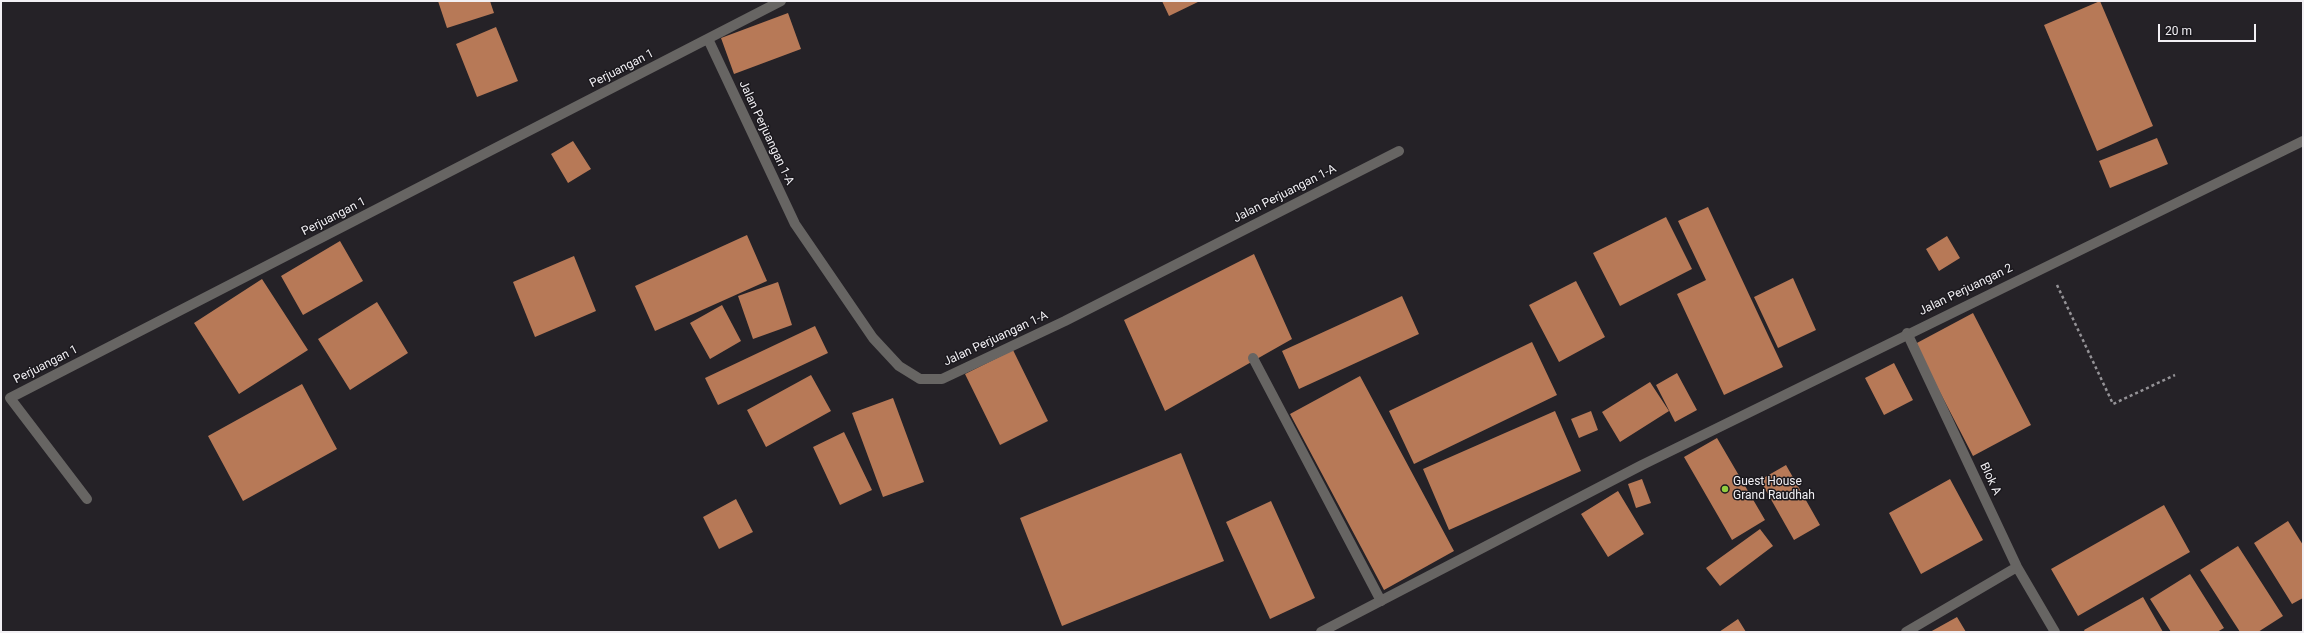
<!DOCTYPE html>
<html>
<head>
<meta charset="utf-8">
<style>
  body { margin:0 }
  #map { position:relative; width:2304px; height:633px; overflow:hidden; background:#252227; font-family:Roboto,sans-serif }
  canvas { display:block }
  .frame { position:absolute; inset:0; border:2px solid #f2f0f4; pointer-events:none }
  .scale { position:absolute; left:2158px; top:24px; width:98px; height:18px; box-sizing:border-box; border:2px solid #f2f0f4; border-top:0; padding-left:5px; font-size:12px; line-height:14px; white-space:nowrap; color:#f2f0f4; -webkit-text-stroke:3px #1b191e; paint-order:stroke }
</style>
</head>
<body>
<div id="map">
<canvas width="2304" height="633"></canvas>
<div class="frame"></div>
<div class="scale">20 m</div>
</div>
<script>
const g = document.querySelector('canvas').getContext('2d');
g.lineJoin = 'round';
function paint(path, color) { g.fillStyle = color; g.fill(path, 'evenodd'); }
function strokePath(path, color, width, dash) { g.strokeStyle = color; g.lineWidth = width; g.lineCap = dash ? 'butt' : 'round'; g.setLineDash(dash || []); g.stroke(path); }
function drawText(font, color, halo, rows, align = 'center') {
  g.font = font + ' Roboto,sans-serif'; g.lineWidth = 3; g.setLineDash([]); g.textBaseline = 'middle'; g.strokeStyle = halo; g.fillStyle = color; for (const [text, x, y, turn = 0] of rows) {
    g.save(); g.translate(x, y); g.rotate((+turn || 0) * Math.PI / 180); g.textAlign = isNaN(turn) ? turn : align; if (halo) g.strokeText(text, 0, 0); g.fillText(text, 0, 0); g.restore();
  }
}
const building = new Path2D(`
  M438,1H490L494,13L447,28Z
  M1162,1H1200L1169,16Z
  M2100,1L2153,126L2097,151L2044,25Z
  M788,13L801,49L734,74L721,38Z
  M496,27L518,81L477,97L456,44Z
  M2157,138L2168,164L2110,188L2099,161Z
  M573,141L591,169L568,183L551,154Z
  M1708,207L1783,367L1724,395L1677,294L1706,280L1678,221Z
  M1666,217L1692,269L1620,306L1593,253Z
  M747,235L767,281L655,331L635,286Z
  M1947,236L1960,258L1939,271L1926,249Z
  M340,241L363,281L303,315L281,276Z
  M1254,254L1292,339L1165,411L1124,320Z
  M574,256L596,311L535,337L513,282Z
  M1793,278L1816,330L1778,348L1754,297Z
  M262,279L308,350L239,394L194,323Z
  M1576,281L1605,337L1559,362L1529,305Z
  M778,282L792,325L753,339L738,296Z
  M1402,296L1419,334L1299,389L1282,351Z
  M377,302L408,353L350,390L318,339Z
  M722,305L741,341L710,359L690,323Z
  M1973,313L2031,425L1973,456L1915,344Z
  M815,326L828,353L718,405L705,378Z
  M1532,342L1557,395L1414,464L1389,411Z
  M1013,350L1048,421L1000,445L965,374Z
  M1894,363L1913,400L1884,415L1865,378Z
  M1677,373L1697,410L1675,422L1656,385Z
  M811,375L831,411L766,447L747,410Z
  M1360,376L1454,551L1384,590L1290,414Z
  M1650,382L1669,411L1620,442L1602,412Z
  M302,384L337,449L243,501L208,436Z
  M893,398L924,482L883,497L852,413Z
  M1555,411L1581,471L1449,530L1423,469Z
  M1591,411L1598,430L1579,438L1571,419Z
  M844,432L872,490L840,505L813,447Z
  M1717,438L1765,520L1732,540L1684,457Z
  M1181,453L1224,561L1062,626L1020,518Z
  M1786,465L1820,525L1794,540L1760,480Z
  M1642,479L1651,503L1636,508L1628,484Z
  M1950,479L1983,540L1921,574L1889,513Z
  M1618,491L1644,534L1608,557L1581,514Z
  M736,499L753,532L719,549L703,517Z
  M1271,501L1315,598L1270,619L1226,522Z
  M2164,505L2190,552L2078,616L2051,569Z
  M2288,521L2303,545V598L2292,604L2254,543Z
  M1760,529L1773,546L1720,586L1706,568Z
  M2238,546L2283,616L2258,632H2240L2200,570Z
  M2190,574L2224,628L2217,632H2171L2150,599Z
  M2143,597L2163,632H2085L2084,630Z
  M1957,617L1966,632H1930Z
  M1738,619L1746,632H1719Z`);
const path = new Path2D(`
  M2057,285L2113,404L2175,375`);
const lane = new Path2D(`
  M1253,358L1381,601`);
const street = new Path2D(`
  M708,39L795,224L873,338L899,366L920,379H942L1065,321L1399,151
  M1907,333L2017,567L2055,632
  M87,499L10,398L781,1
  M1321,632L1642,465L2303,141
  M1906,632L2017,567`);
const markers = [
  [1725,489,4,"#91cd3f"]
];
const streetNames = [
  ["Perjuangan 1",622,69,-27],
  ["Jalan Perjuangan 1-A",766,133,65],
  ["Jalan Perjuangan 1-A",1285,194,-27],
  ["Perjuangan 1",334,217,-27],
  ["Jalan Perjuangan 2",1966,290,-26],
  ["Jalan Perjuangan 1-A",996,339,-25],
  ["Perjuangan 1",46,365,-27],
  ["Blok A",1990,479,65]
];
const poiNames = [
  ["Guest House",1733,482],
  ["Grand Raudhah",1733,496]
];
paint(building, '#b77957');
strokePath(path, '#959397', 2.5, [3, 3]);
strokePath(lane, '#676563', 10);
strokePath(street, '#676563', 10);
for (const [x, y, r, color] of markers) { const dot = new Path2D(); dot.arc(x, y, r, 0, 2 * Math.PI); g.fillStyle = color; g.fill(dot); strokePath(dot, '#1b191e', 1.5); }
drawText('12px', '#f2f0f4', '#1b191e', streetNames);
drawText('12px', '#f2f0f4', '#1b191e', poiNames, 'left');
</script>
</body>
</html>
